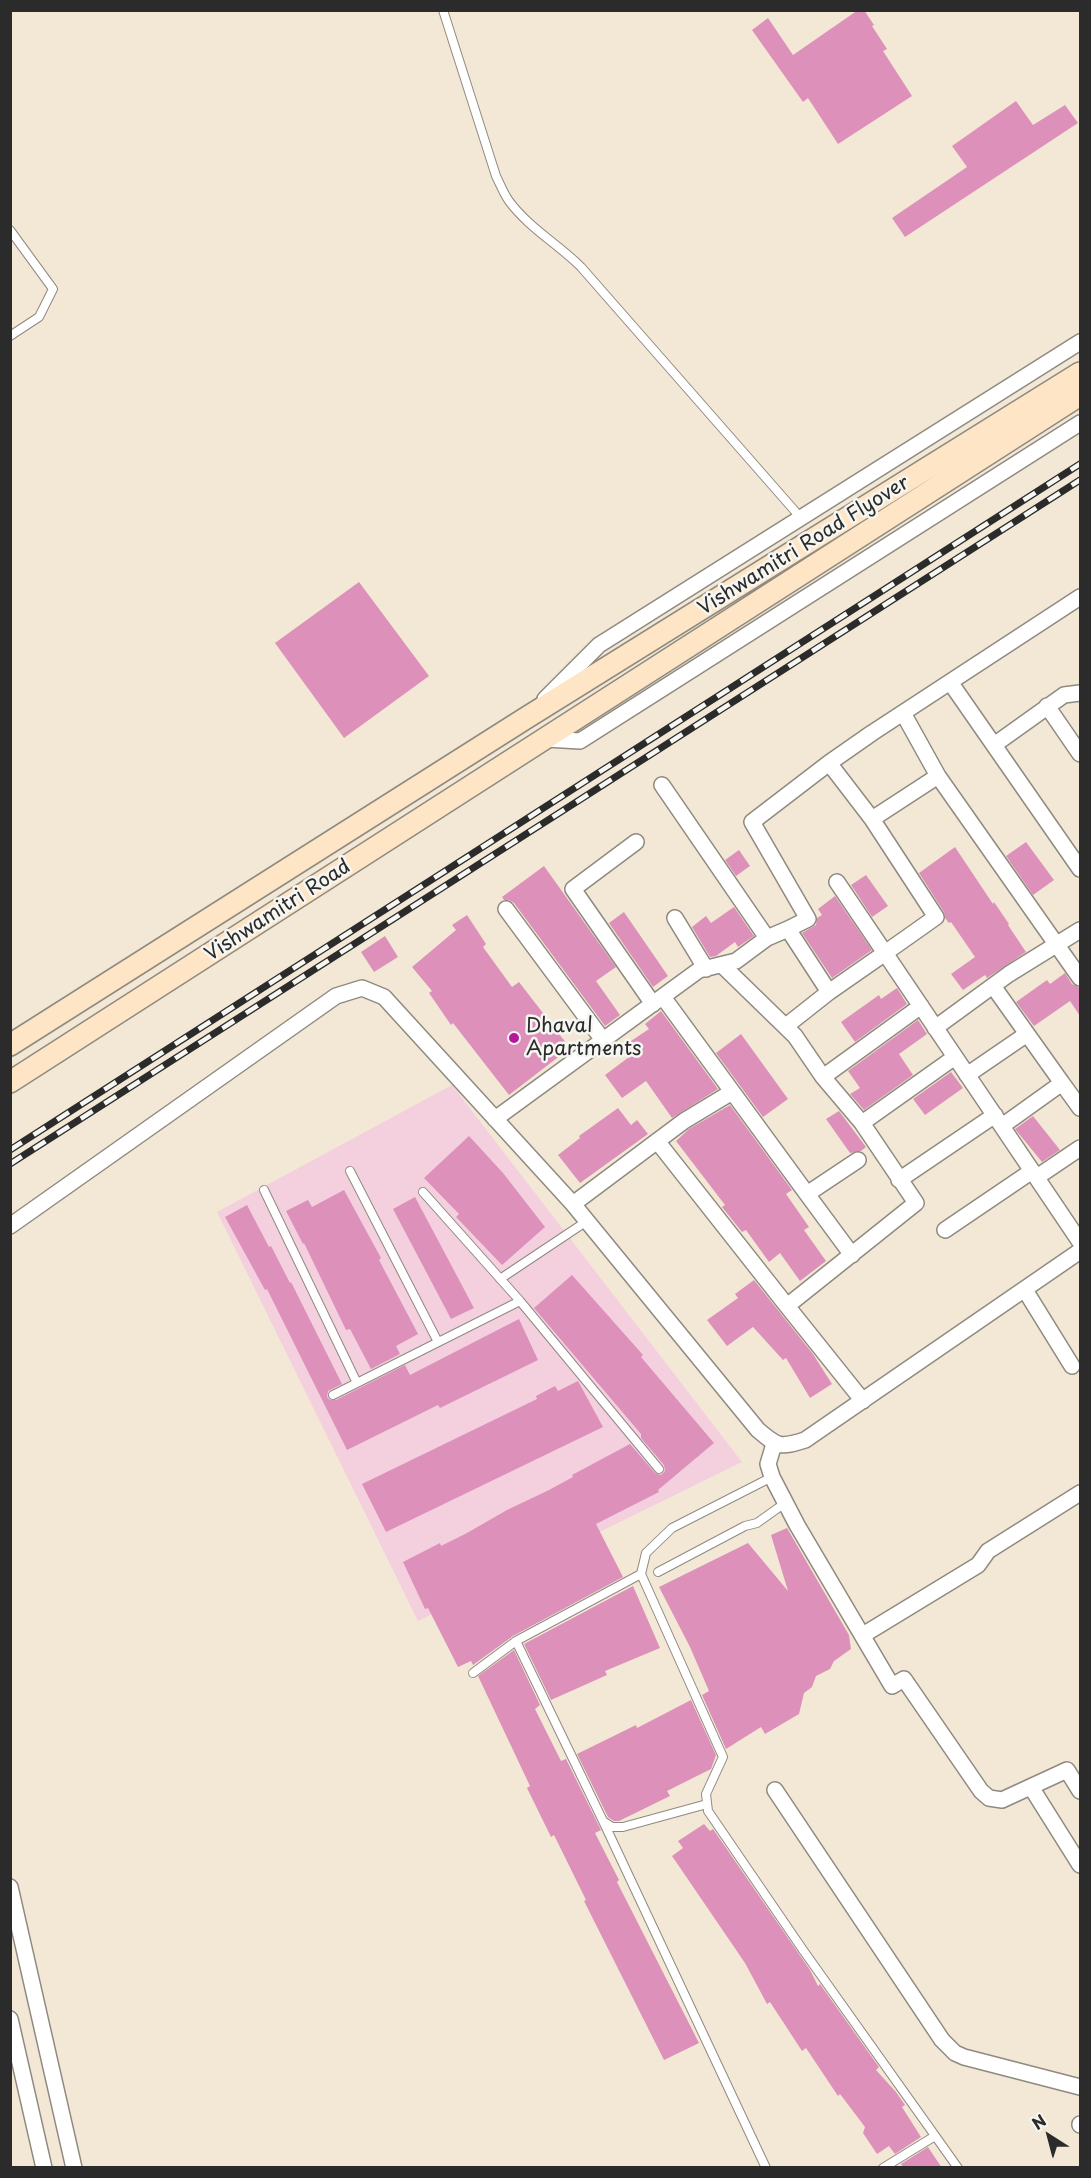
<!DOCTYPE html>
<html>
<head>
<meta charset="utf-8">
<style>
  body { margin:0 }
  #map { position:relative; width:1091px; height:2178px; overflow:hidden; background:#f3e8d5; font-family:"Playpen Sans",sans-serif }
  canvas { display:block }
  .frame { position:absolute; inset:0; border:12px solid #2b2b2b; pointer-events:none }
  .north { position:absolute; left:1019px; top:2106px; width:60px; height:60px; -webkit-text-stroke:4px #f6f6f2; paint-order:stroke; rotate:324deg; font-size:16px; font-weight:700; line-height:24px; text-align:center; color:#2b2b2b }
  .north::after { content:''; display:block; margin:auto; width:21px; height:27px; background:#2b2b2b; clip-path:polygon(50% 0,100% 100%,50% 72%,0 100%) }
</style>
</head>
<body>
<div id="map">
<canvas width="1091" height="2178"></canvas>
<div class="frame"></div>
<div class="north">N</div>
</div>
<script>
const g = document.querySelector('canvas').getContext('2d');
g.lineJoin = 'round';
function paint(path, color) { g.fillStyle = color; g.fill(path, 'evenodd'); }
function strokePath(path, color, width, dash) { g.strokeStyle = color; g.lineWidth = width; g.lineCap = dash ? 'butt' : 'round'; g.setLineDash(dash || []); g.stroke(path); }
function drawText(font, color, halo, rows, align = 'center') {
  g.font = font + ' "Playpen Sans",sans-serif'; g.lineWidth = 5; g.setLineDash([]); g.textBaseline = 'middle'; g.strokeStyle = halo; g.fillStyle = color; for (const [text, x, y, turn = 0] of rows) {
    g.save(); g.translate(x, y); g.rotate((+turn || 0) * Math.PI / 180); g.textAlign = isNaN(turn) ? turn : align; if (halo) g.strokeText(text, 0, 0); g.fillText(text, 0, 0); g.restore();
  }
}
const built = new Path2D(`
  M452,1085L742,1462L418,1621L217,1212Z`);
const building = new Path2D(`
  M858,10H864L874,25L872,26L887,49L883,51L912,96L838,144L808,98L803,102L752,30L768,18L793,55Z
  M1016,101L1033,125L1065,105L1078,123L905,237L892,218L967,167L952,146Z
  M359,582L429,676L344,738L275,643Z
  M1026,842L1054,880L1033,895L1006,856Z
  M955,847L993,904L994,902L1009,924L1008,925L1026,952L987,978L985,975L963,990L951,974L975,957L951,922L949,923L945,918L944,912L919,873Z
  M739,850L750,866L736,876L725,860Z
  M544,866L616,967L596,981L620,1015L605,1026L514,903L509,900H504L502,897Z
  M866,875L888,906L872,917L851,885Z
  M835,896L872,950L832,978L802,933L816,925L817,918L822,915L818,909Z
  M734,907L754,936L738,947L735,942L716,956L710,957L692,927L706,916L711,923Z
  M624,912L668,976L653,987L609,923Z
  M467,915L486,944L483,947L512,987L519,982L570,1048L509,1095L453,1023L451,1025L429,993L432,991L412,967L456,930L452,925Z
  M385,936L398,957L374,972L361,952Z
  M1065,973L1072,984L1080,988V1016L1070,1001L1034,1026L1016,1002L1047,980L1050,984Z
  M897,988L907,1004L855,1042L841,1022L879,995L881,999Z
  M661,1011L718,1089L672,1118L646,1081L622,1098L605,1075L629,1057L622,1047L649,1029L645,1024Z
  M918,1020L927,1034L899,1054L913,1075L864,1110L850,1094L860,1088L848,1071Z
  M741,1034L788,1099L763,1117L716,1053Z
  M951,1072L963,1088L925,1115L913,1099Z
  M730,1105L792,1190L786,1194L809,1227L804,1230L826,1261L800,1281L780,1253L769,1262L746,1230L742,1232L722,1207L725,1205L676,1141L689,1129Z
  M618,1108L631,1125L637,1120L648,1134L580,1183L558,1155L580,1138L579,1136Z
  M839,1111L866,1147L861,1151L850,1153L826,1119Z
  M1033,1116L1060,1150L1042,1162L1015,1129Z
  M469,1136L503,1173L545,1227L502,1265L456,1217L459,1214L424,1178Z
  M344,1190L381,1258L379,1260L418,1334L396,1346L400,1354L371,1369L350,1329L346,1330L304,1243L303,1244L286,1211L308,1200L312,1207Z
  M415,1197L474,1308L451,1319L393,1209Z
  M247,1205L269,1247L271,1246L290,1283L291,1282L342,1384L328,1391L327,1397L330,1400H336L405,1365L410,1375L519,1319L538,1360L440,1408L438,1405L347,1450L267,1289L265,1290L225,1217Z
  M572,1275L643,1355L641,1357L714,1443L658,1490L659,1492L596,1524L623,1577L513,1636L473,1665L471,1661L458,1667L428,1608L425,1609L403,1562L440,1543L441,1546L467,1533L507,1510L549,1490L573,1477L572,1475L630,1444L655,1473L661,1475L665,1471L664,1465L641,1438V1434L534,1308Z
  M754,1280L813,1354L832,1384L810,1398L786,1358L783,1360L753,1327L727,1346L707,1320L738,1298L735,1294Z
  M578,1381L603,1427L386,1532L362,1484L537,1399L536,1396L555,1386L558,1391Z
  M787,1528L849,1635L851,1649L834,1661L830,1669L816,1676L812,1687L804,1693L799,1714L765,1734L761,1727L726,1749L702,1695L709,1691L690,1647L659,1587L748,1543L788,1591L771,1535Z
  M633,1586L660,1648L605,1671L607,1675L551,1700L524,1644Z
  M514,1650L540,1705L535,1709L561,1761L566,1759L601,1830L595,1833L619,1880L617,1882L699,2043L664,2060L584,1901L586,1900L554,1835L551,1837L527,1788L530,1786L478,1676Z
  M691,1700L716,1755L711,1769L667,1791L670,1796L619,1821H614L608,1817L577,1754L636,1725L637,1728Z
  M704,1824L710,1831L713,1829L810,1970L818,1986L820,1984L879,2067L876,2070L896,2092L905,2105L902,2107L921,2137L895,2154L889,2146L877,2154L863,2133L865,2127L840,2094L838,2096L806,2048L802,2051L770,2002L767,2004L745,1963L672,1856L683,1848L678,1841Z
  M928,2147L942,2168H904L901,2164Z`);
const lane = new Path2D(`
  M443,10L496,176C500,184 504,194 509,201C528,227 559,245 581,267L801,518
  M10,230L53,289L39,317L10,336
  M350,1171L438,1342
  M264,1190L357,1383
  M423,1192L520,1301L659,1469
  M500,1279L587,1221
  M333,1395L520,1301
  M772,1477L672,1528L646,1553L641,1574L723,1757L706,1794L708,1811L803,1950L958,2168
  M658,1572L745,1526L757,1523L785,1503
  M516,1641L603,1821L612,1827H623L707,1804
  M473,1673L516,1641L641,1574
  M603,1821L766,2168
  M883,2168L935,2136`);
const street = new Path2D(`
  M950,682L1080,869
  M545,699L599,645L1080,342
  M1047,706L1080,754
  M903,713L938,776
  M546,739L580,741L1080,423
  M994,745L1064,695L1080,693
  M829,763L872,819L936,917L885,953L837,882
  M662,785L767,938
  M872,819L938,776L1080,978
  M636,842L573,889L653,1004
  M506,909L603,1040
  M675,918L706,969
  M788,929L808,919L752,822L829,763L872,733L1080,597
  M993,986L1062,1083
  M663,997L807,1194L858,1160
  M786,1026L829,992
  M935,1028L1009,974L1080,930
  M967,1075L1027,1034
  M823,1077L921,1006
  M495,1119L699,970L736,961L767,938L788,929L829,992L885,953L1080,1242
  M862,1123L955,1057
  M1002,1126L1062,1083L1080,1108
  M657,1141L787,1306L916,1203L862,1123L823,1077L795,1036L722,965
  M1037,1177L1080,1148
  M899,1180L995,1115
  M807,1194L852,1255
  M573,1204L684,1121L732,1092
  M10,1226L336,996L362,988L384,997L573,1204L758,1430C778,1447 780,1448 805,1440L1080,1251
  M945,1230L1032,1171
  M1025,1290L1072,1366
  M787,1306L863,1401
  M774,1444L768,1464L772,1477L797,1525L892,1686L904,1679L981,1791L989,1798L1002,1800L1067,1770L1080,1791
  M863,1635L978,1565L988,1551L1080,1493
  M1031,1787L1080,1865
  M775,1790L942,2040L955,2053L964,2057L1080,2087
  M10,1887L74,2168
  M10,2019L44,2168
  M1080,2124V2125`);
const secondary = new Path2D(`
  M10,1045L526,718L1080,373
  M10,1082L1080,395`);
const rail = new Path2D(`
  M10,1150L1080,464
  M10,1164L1080,480`);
const markers = [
  [514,1038,6,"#b5179e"]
];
const streetNames = [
  ["Vishwamitri Road Flyover",804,546,-32],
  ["Vishwamitri Road",278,911,-33]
];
const poiNames = [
  ["Dhaval",526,1026],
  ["Apartments",526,1049]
];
paint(built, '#f4cfde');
paint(building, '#dd91ba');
strokePath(lane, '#8f8a80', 10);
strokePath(street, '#8f8a80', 18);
strokePath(secondary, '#8f8a80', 24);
strokePath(lane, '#fff', 8);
strokePath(street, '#fff', 15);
strokePath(secondary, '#fde5c5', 21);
strokePath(rail, '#2b2b2b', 7);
strokePath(rail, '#f6f6f2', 4.5, [14]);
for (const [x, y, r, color] of markers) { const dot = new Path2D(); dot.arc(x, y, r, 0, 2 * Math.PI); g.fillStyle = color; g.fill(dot); strokePath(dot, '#f6f6f2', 2); }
drawText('20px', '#2b2b2b', '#f6f6f2', streetNames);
drawText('20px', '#2b2b2b', '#f6f6f2', poiNames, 'left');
</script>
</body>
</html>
